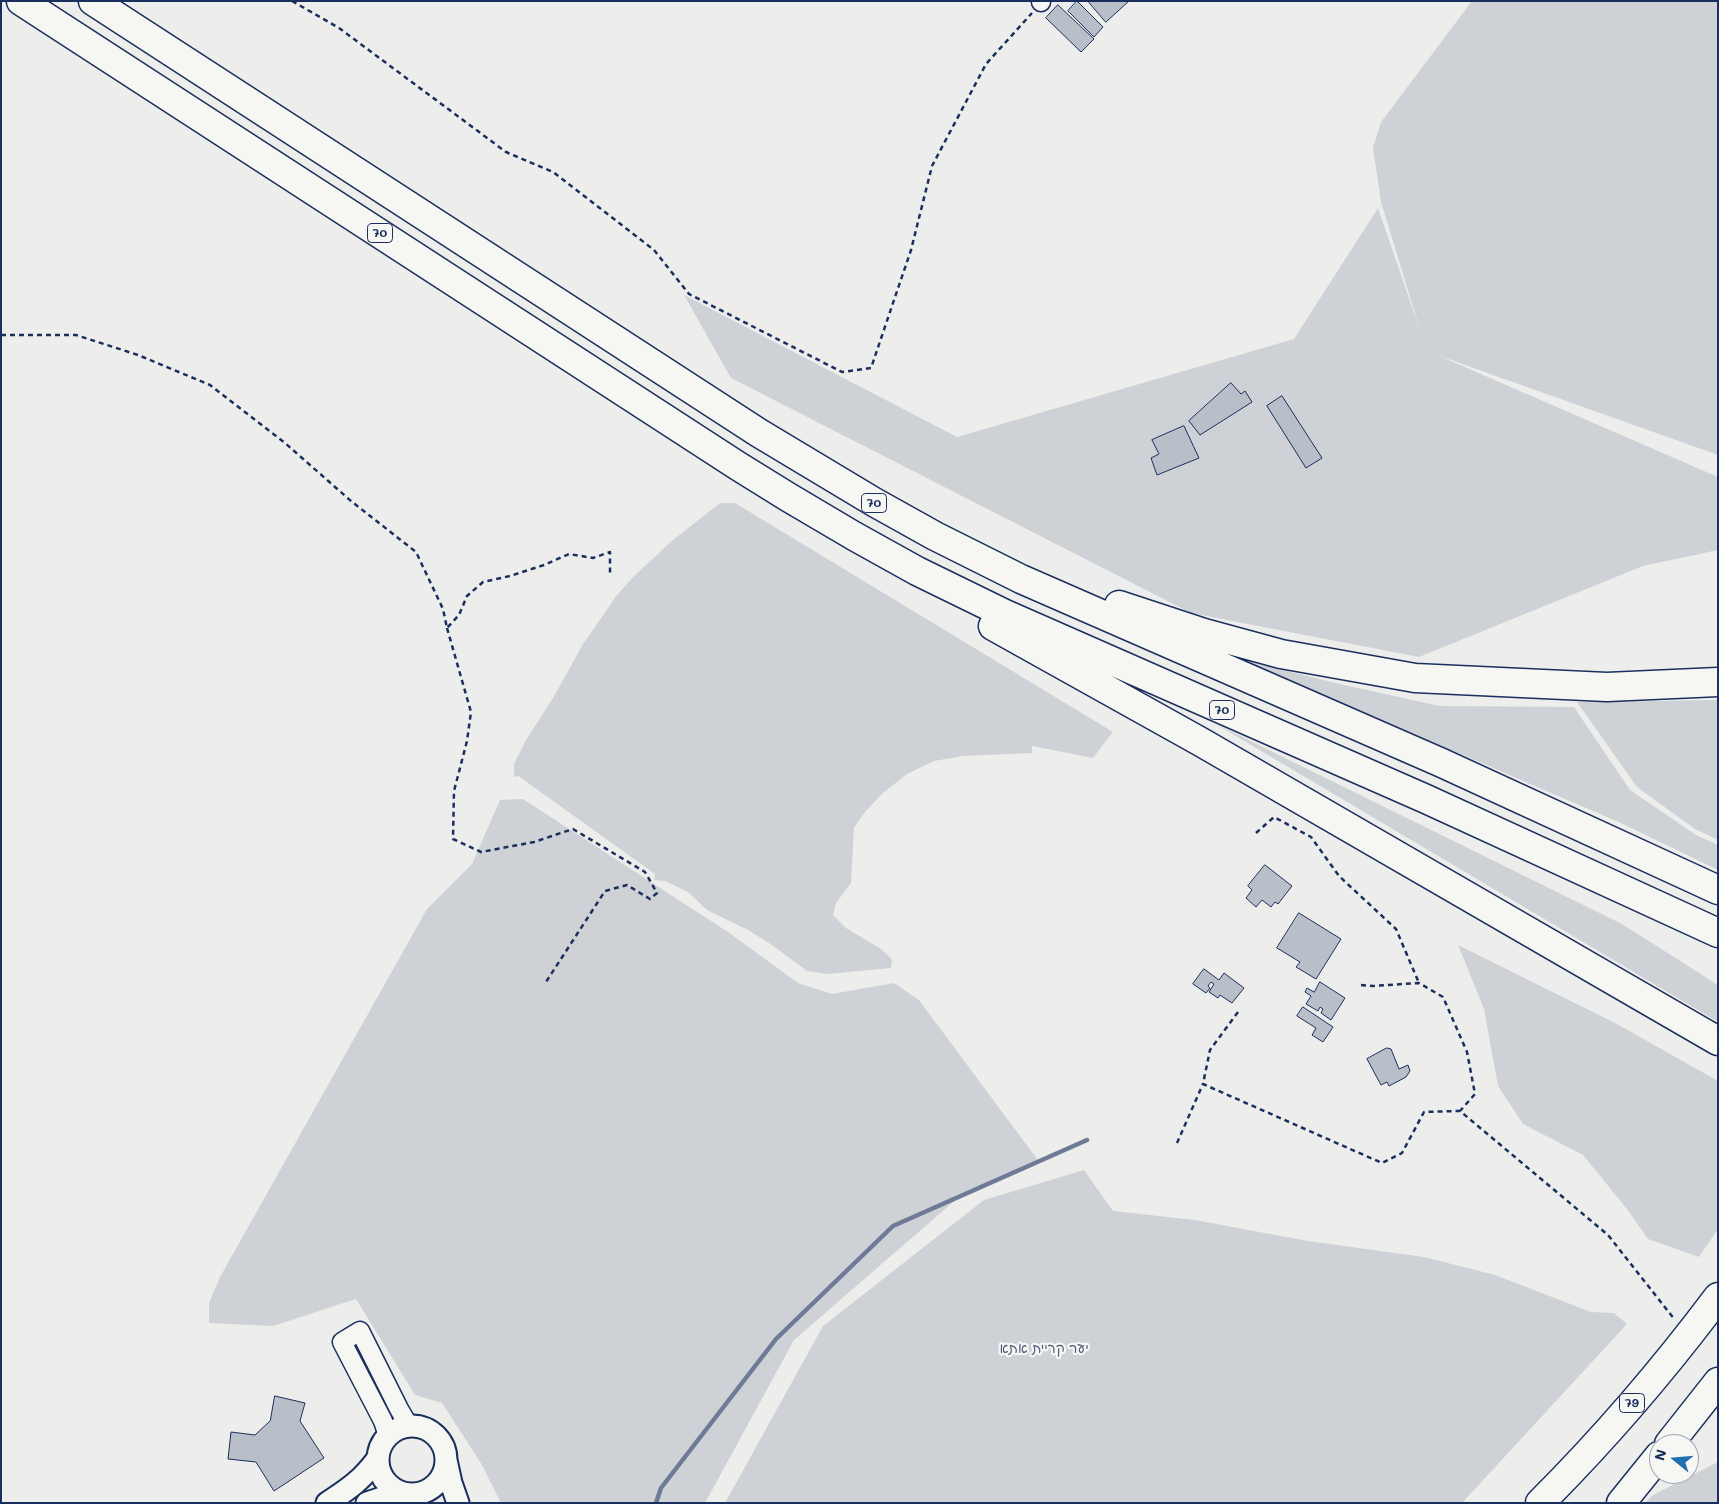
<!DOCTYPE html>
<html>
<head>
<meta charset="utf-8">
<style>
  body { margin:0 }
  #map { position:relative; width:1719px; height:1504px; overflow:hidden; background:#edeeec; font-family:Mali,sans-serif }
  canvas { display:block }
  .frame { position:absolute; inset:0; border:2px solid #1b2f5e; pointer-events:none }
  .north { position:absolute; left:1649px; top:1434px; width:50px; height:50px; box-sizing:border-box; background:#f6f6f2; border:1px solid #9ea6b7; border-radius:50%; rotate:287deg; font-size:14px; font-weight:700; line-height:20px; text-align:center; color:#1b2f5e }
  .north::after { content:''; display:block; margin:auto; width:18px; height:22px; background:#1f6fb2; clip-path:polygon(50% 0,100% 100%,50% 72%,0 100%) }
</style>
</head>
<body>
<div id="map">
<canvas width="1719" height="1504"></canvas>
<div class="frame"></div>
<div class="north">N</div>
</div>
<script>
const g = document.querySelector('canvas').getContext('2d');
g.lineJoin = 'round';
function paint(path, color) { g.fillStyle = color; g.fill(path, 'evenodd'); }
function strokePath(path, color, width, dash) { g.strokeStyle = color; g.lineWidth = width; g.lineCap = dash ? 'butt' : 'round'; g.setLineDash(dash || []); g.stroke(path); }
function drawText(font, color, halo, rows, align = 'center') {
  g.font = font + ' Mali,"Playpen Sans Hebrew",sans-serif'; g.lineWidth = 4.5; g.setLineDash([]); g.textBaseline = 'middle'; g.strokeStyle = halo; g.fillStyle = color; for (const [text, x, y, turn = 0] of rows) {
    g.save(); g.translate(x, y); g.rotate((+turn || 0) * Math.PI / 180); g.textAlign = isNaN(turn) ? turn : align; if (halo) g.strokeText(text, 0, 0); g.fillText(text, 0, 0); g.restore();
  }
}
const green = new Path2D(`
  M1472,1H1718V455L1437,355L1718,477V550L1643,566L1419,657L1191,613L731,378L684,295L957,437L1294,339L1378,208L1420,330L1381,202L1373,148L1381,122Z
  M720,503H735L1113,732L1093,758L1032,746V753L963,756L934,761L907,774L883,793L865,812L854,828L851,883L836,903L833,915L846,928L881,949L891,958L892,961L891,968L827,974L807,971L772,945L748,930L707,910L688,892L665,881L654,880L655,874L521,778L519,776L514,777V764L526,740L553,698L583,644L617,595L634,576L673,540Z
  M1242,660L1344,685L1440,706L1574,707L1630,790L1696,835L1718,845V870L1621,823Z
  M1718,700V840L1695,829L1637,787L1577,702Z
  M1214,723L1622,924L1718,985V1022Z
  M523,799L728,932L798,983L832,994L894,983L919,1000L1040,1163L959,1197L794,1340L705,1503H501L482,1465L442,1403L415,1395L356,1299L273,1326L209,1323V1303L220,1277L427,909L472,864L500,800Z
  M1458,945L1617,1024L1718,1081V1229L1699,1257L1648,1239L1627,1209L1583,1155L1523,1124L1498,1086L1484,1009Z
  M1084,1170L1113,1211L1195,1220L1308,1241L1424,1257L1495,1275L1591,1312L1614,1313L1627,1324L1462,1503H725L823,1326L984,1200Z
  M1716,1463L1718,1464V1503H1645L1653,1495Z`);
const stream = new Path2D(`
  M656,1503L661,1488L776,1339L893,1226L1087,1140`);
const building = new Path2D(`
  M1077,1L1103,27L1094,37L1068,11Z
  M1088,1H1129L1106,22Z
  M1058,5L1094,39L1081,52L1046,18Z
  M1231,383L1241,394L1245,391L1252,402L1200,435L1189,421Z
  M1282,396L1322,458L1306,468L1267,406Z
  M1184,426L1199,458L1157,475L1151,458L1159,454L1152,440Z
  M1265,865L1292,886L1278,904L1275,902L1271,907L1262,900L1256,907L1246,898L1252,890L1248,886Z
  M1299,913L1341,939L1316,979L1296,967L1300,962L1277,948Z
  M1204,969L1219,980L1224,973L1244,988L1232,1003L1220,995L1218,998L1209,992L1214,984L1211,982L1208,986L1210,988L1206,993L1193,984Z
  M1320,982L1345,998L1331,1020L1321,1013L1323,1009L1320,1007L1318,1011L1306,1004L1311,996L1305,992L1307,988L1314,992Z
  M1303,1007L1333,1027L1323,1042L1312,1035L1316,1028L1297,1016Z
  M1387,1048L1391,1049L1399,1069L1408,1065L1410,1071L1406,1077L1389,1086L1387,1082L1381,1085L1367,1059Z
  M275,1396L305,1403L300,1421L324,1458L274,1491L256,1462L228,1459L231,1432L255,1435L270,1421Z`);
const path = new Path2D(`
  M292,1L339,28L506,152L553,172L654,250L689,294L842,372L871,368L911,250L932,166L986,64L1032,13
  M1,335H76L138,355L210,385L285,443L351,501L416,552L443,609L447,628L459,615L467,596L483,582L510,576L544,565L569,554L593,558L610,552V575
  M447,628L471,712L467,741L454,791L453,839L481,852L534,842L573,829L645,872L657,893L650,899L627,885L605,891L546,982
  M1256,833L1274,817L1311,837L1339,876L1396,929L1419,983
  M1361,985L1373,986L1419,983L1443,997L1467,1052L1475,1094L1460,1111
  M1238,1012L1210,1050L1203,1084L1382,1163L1402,1153L1424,1112L1460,1111L1608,1235L1675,1320
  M1177,1143L1203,1084`);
const minor = new Path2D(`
  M1041,2V1
  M386,1438V1430L383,1421L342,1342L360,1331L399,1409L406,1421L411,1426`);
const tertiary = new Path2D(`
  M378 1460a34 34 0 1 1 68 0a34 34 0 1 1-68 0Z
  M446,1460L451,1483L458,1503
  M327,1503C349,1489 363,1479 378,1458
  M367,1503L400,1492`);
const trunk = new Path2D(`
  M21,1L738,466L788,497L854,536L917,571L1005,614L1426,799L1718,933
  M93,1L759,433L874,502L935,536L1021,579L1442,763L1718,890
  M1119,605L1204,633L1281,654L1415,678L1607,687L1718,682
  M993,626L1201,742L1718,1041
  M1669,1444L1718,1382
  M1540,1503C1604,1439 1664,1369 1718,1297
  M1621,1503L1659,1456`);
const shields = [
  [380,233,25],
  [874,503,25],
  [1222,710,25],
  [1632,1403,25]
];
const shieldNames = [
  ["70",380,233],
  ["70",874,503],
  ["70",1222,710],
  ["79",1632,1403]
];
const parkNames = [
  ["יער קריית אתא",1044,1349]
];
paint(green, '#ced2d7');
strokePath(stream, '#6e7a96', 4.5);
paint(building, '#b9bfc8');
strokePath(building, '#1b2f5e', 1);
strokePath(minor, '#1b2f5e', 21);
strokePath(tertiary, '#1b2f5e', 25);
strokePath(trunk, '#1b2f5e', 31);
strokePath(path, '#1b2f5e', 2.5, [5, 4]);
strokePath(minor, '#f6f6f2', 18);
strokePath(tertiary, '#f6f6f2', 21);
strokePath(trunk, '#f6f6f2', 28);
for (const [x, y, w] of shields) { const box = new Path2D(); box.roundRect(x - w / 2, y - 9.5, w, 19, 4); g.fillStyle = '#f6f6f2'; g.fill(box); strokePath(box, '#1b2f5e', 1); }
drawText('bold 12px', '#1b2f5e', null, shieldNames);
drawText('14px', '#48587c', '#f6f6f2', parkNames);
</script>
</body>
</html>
